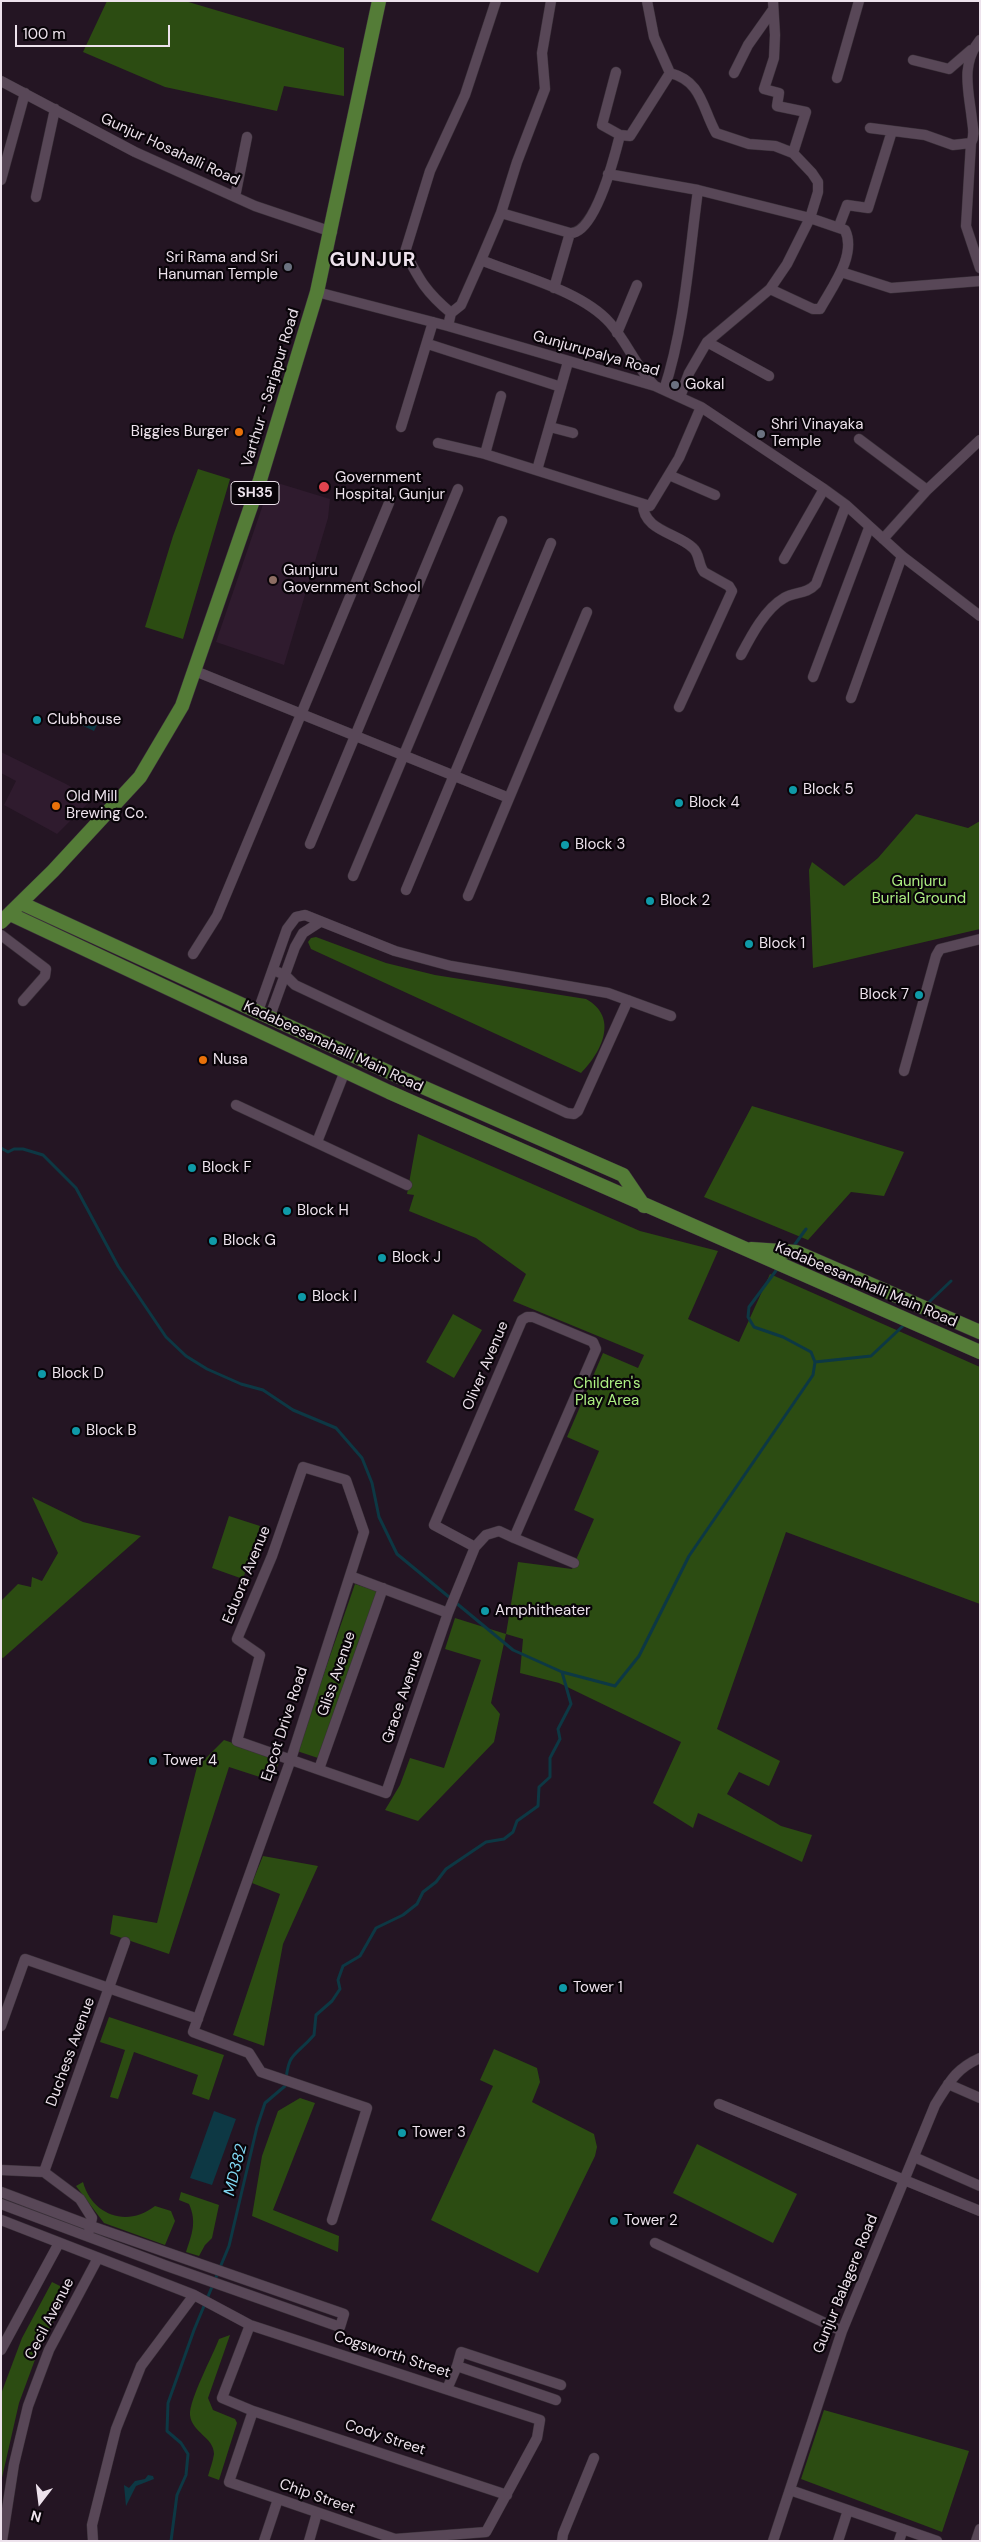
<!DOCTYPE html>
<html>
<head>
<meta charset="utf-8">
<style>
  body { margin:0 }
  #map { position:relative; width:981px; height:2542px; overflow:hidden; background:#241523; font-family:"DM Sans",sans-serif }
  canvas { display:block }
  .frame { position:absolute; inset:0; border:2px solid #ede2ec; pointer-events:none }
  .north { position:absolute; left:15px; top:2477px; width:50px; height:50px; -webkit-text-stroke:4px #090409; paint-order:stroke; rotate:195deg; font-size:14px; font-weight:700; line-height:20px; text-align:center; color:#ede2ec }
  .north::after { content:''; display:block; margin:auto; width:18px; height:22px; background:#ede2ec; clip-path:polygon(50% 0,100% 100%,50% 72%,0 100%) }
  .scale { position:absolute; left:15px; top:25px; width:155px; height:22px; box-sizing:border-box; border:2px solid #ede2ec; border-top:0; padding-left:6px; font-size:15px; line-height:18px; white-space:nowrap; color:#ede2ec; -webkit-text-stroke:4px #090409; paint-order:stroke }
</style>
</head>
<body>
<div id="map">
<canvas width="981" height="2542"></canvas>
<div class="frame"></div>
<div class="north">N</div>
<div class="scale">100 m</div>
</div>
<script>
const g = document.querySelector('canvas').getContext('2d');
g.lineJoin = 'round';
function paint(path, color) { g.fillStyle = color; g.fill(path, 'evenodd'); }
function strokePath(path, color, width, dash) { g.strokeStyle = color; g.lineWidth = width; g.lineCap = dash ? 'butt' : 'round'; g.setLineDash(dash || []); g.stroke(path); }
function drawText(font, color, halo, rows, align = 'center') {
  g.font = font + ' "DM Sans",sans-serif'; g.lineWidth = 4.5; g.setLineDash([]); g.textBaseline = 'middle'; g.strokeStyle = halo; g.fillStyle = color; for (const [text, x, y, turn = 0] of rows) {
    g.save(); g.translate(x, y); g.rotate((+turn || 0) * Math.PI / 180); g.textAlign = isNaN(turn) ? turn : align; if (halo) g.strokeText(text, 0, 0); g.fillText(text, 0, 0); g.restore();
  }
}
const built = new Path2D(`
  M271,481L330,499L328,518L284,665L216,642Z
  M1,752L66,784L92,799L57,834L50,830L4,805L16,781L1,773Z`);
const green = new Path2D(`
  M107,1H185L344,48V96L284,86L277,111L165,87L83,52Z
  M198,469L230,479L183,639L145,627L173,536Z
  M916,814L968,828L980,821V929L813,968L809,870L812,862L844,886L878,858Z
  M316,937L386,963L435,975L586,999C619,1017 602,1052 581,1073L311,949L308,942L311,938Z
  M752,1106L904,1152L884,1196L851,1192L808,1240L704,1197Z
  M418,1134L640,1231L718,1251L688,1319L739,1342L770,1274L980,1367V1604L786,1532L717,1729L780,1761L769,1786L739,1772L727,1794L781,1826L812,1835L802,1862L698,1813L693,1828L653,1803L681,1742L559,1683L520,1673L523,1639L506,1634L491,1703L500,1714L494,1742L418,1821L385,1810L400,1785L410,1758L444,1768L481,1660L445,1649L455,1618L506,1634L518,1562L572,1569L594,1519L574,1510L599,1451L567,1437L603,1353L638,1368L644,1355L513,1301L526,1274L476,1238L409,1211L414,1195L407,1194Z
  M453,1314L482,1330L454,1378L426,1362Z
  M32,1497L83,1522L141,1536L3,1658L1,1657V1601L18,1584L31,1587L32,1577L42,1581L58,1553Z
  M229,1516L260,1526L243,1579L212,1568Z
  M355,1584L377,1591L318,1758L297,1751Z
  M224,1740L280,1759L272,1781L229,1767L169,1954L110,1934L113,1915L157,1923L197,1767Z
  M263,1856L318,1866L283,1944L264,2046L233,2035L280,1894L252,1883Z
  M109,2017L224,2055L209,2100L192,2094L198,2075L134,2052L118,2099L110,2097L125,2050L100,2042Z
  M494,2049L537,2068L540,2082L532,2102L594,2134L597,2147L595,2156L538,2273L431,2220L493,2086L480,2080Z
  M300,2098L315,2103L273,2210L339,2236L338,2252L252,2216L262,2156L278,2111Z
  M697,2144L797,2194L773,2243L673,2193Z
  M83,2182C92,2215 127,2228 155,2206L171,2211L175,2221L165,2245L104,2223L76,2186Z
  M181,2192L219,2205L212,2238L205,2245L199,2256L186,2252C192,2234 197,2222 189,2204L179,2200Z
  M52,2282L70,2291L40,2346L19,2403L1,2482V2394L22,2338Z
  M230,2335L208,2398L213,2410L235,2419L237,2423L219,2480L208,2476C210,2469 213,2461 214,2454C214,2437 192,2433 190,2415C189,2400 213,2355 219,2339Z
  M824,2410L969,2451L942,2532L801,2479Z`);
const water = new Path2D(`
  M82,718L97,725L94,731L79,724Z
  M214,2111L236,2119L212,2185L190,2178Z
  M148,2475L153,2476L154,2479L136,2486L126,2506L124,2485L129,2488L135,2481L145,2479Z`);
const stream = new Path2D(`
  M1,1148L8,1152L14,1149H23L43,1155L76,1188L118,1266L166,1337L186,1356L207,1369L241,1384L263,1390L293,1410L336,1428L362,1458L372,1483L379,1517L397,1554L513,1650L562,1672L571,1704L558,1729L560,1739L550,1758V1777L539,1787L538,1806L517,1821L513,1832L504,1839L486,1842L446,1869L436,1882L423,1892L417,1904L403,1915L376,1928L360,1956L343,1966L338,1980L340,1989L332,2001L316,2015L314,2035C293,2059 289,2050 285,2086L265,2103L257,2127L229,2246L194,2330L168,2403L167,2431L181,2443L188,2454L186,2475L177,2495L171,2541
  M793,1247L806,1229
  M926,1305L951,1281
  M815,1362L871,1356L905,1324
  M562,1672L615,1686L639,1656L689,1556L813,1375L815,1362L811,1352L783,1337L754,1327L748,1317L749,1307L778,1268`);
const minor = new Path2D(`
  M551,1L542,53L545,89L517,162L501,213L481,260C520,276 582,291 610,323C627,342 636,367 654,385
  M647,1L654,37L670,73
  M773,1L775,35L774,58L764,89L779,93L777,106L806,112L793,153
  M913,60L949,69L971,50
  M616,72L602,125L620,135
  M734,73L748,45L772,11
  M837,78L859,1
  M1,81L135,152L255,206L332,232
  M870,128L925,135L953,145L971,143C975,136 973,128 972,120C969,92 960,64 980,40
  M971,143L966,226L980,268
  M608,174L698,190C689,256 685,326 664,390
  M1,180L25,93
  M698,190L810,218L845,230C857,255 832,287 820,309H813L770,289
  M36,197L55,109
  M235,197L247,137
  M501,213L570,233C595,235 615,155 620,135L630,136L670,73C702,81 702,108 716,133L749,144L775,146L793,153L812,173L818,182V192L810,218L787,264L770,289L707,342L689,373L680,397
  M839,226L847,205L868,208L892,131
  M841,272L891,288L980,281
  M554,288L570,233
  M317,292L448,326L655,386L701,407L824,489L846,505L902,556L980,616
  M451,313L461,305L481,260
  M448,326L451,313C426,292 420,281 405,252L430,171L465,95L496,1
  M617,333L637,285
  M707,342L769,376
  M428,344L561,387
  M401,427L433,322
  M550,427L573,433
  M859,439L927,490
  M438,443L485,454L650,506L679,458L701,407
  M485,454L501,396
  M537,470L568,362
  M669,475L715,495
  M643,504C643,531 678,533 693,548C700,554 698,565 704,572L729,586L732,591L679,707
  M883,539L927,490L980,440
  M784,559L824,489
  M741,655C751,636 765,609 784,598C795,591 806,595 816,584L846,505
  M195,671L509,798
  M813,677L869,528
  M851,698L902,556
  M310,844L458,489
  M353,876L502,521
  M406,890L551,543
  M468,896L587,612
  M1,935L46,969L45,976L23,1001
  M193,954L217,916L389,503
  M273,970L285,975L295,985L567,1113L574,1114L578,1111L628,1000
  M258,1011L287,929L296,917L305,915L395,951L451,966L608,993L671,1016
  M270,1016L295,947L303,933L320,922
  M904,1071L936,956L940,949L980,939
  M236,1105L407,1185
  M317,1142L345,1071
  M514,1538L574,1563
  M350,1576L448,1613
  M319,1769L383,1588
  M1,2026L25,1959L198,2019
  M948,2084L980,2098
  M719,2104L980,2211
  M914,2157L980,2186
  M1,2170L44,2172L80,2199L92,2218L89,2231
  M44,2172L125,1942
  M1,2192L91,2226L344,2314L340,2327L167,2266L1,2204
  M1,2220L194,2295L250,2325L540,2420L537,2438L486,2532L395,2539L229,2482L253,2411L222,2398L250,2325
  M332,2220L367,2108L261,2072L249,2053L193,2032L291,1759L364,1532L346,1480L303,1467L272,1556L237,1639L260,1655L237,1741L386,1793L448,1613L475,1547L486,1535L499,1531L514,1538L596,1349L593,1342L533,1317H527L522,1320L434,1525L475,1547
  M655,2243L842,2331
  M1,2350L59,2243
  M457,2366L461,2352L561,2385
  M447,2389L457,2366L556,2400
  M253,2411L507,2495
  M790,2490L937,2541
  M2,2541L14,2464L28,2406L49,2350L98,2258
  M93,2541L92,2525L116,2429L141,2366L194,2295
  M264,2541L278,2499
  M309,2541L317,2513
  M562,2541L563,2534L594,2458
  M773,2541L842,2331L935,2105C949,2083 955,2069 980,2058
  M838,2541L848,2510
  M899,2541L903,2529
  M976,2541L980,2529`);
const major = new Path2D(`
  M21,903L393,1074L623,1175L644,1206
  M10,914L389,1092L980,1352
  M1,922L53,871L140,777L182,706L260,480L317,292L379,1
  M751,1249L796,1252L980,1332`);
const markers = [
  [288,267,5,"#6b7280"],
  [675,385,5,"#6b7280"],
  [239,432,5,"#e8710a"],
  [761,434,5,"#6b7280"],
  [324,487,6,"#e0444e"],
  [273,580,5,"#8d6e63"],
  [37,720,5,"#0f9aa8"],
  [793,790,5,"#0f9aa8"],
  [679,803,5,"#0f9aa8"],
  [56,806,5,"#e8710a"],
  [565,845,5,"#0f9aa8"],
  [650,901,5,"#0f9aa8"],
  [749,944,5,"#0f9aa8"],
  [919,995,5,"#0f9aa8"],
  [203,1060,5,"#e8710a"],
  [192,1168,5,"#0f9aa8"],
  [287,1211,5,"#0f9aa8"],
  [213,1241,5,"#0f9aa8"],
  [382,1258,5,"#0f9aa8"],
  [302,1297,5,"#0f9aa8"],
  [42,1374,5,"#0f9aa8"],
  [76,1431,5,"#0f9aa8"],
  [485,1611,5,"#0f9aa8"],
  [153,1761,5,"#0f9aa8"],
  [563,1988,5,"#0f9aa8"],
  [402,2133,5,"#0f9aa8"],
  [614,2221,5,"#0f9aa8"]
];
const shields = [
  [255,493,48]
];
const shieldNames = [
  ["SH35",255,493]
];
const streetNames = [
  ["Gunjur Hosahalli Road",170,150,25],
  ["Gunjurupalya Road",596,354,16],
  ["Varthur - Sarjapur Road",271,388,-73],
  ["Kadabeesanahalli Main Road",333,1047,25],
  ["Kadabeesanahalli Main Road",866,1285,23],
  ["Oliver Avenue",486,1366,-67],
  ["Eduora Avenue",247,1575,-68],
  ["Gliss Avenue",337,1674,-71],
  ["Grace Avenue",403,1697,-71],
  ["Epcot Drive Road",285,1724,-72],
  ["Duchess Avenue",71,2052,-70],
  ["Gunjur Balagere Road",846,2284,-68],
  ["Cecil Avenue",50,2319,-63],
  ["Cogsworth Street",392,2355,18],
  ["Cody Street",385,2438,18],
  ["Chip Street",317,2497,19]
];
const poiNames = [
  ["Sri Rama and Sri",278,258,"right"],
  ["Hanuman Temple",278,275,"right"],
  ["Gokal",685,385],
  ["Shri Vinayaka",771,425],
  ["Temple",771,442],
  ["Biggies Burger",229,432,"right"],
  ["Government",335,478],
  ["Hospital, Gunjur",335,495],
  ["Gunjuru",283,571],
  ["Government School",283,588],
  ["Clubhouse",47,720],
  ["Block 5",803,790],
  ["Old Mill",66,797],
  ["Brewing Co.",66,814],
  ["Block 4",689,803],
  ["Block 3",575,845],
  ["Block 2",660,901],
  ["Block 1",759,944],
  ["Block 7",909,995,"right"],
  ["Nusa",213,1060],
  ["Block F",202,1168],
  ["Block H",297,1211],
  ["Block G",223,1241],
  ["Block J",392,1258],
  ["Block I",312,1297],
  ["Block D",52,1374],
  ["Block B",86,1431],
  ["Amphitheater",495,1611],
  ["Tower 4",163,1761],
  ["Tower 1",573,1988],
  ["Tower 3",412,2133],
  ["Tower 2",624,2221]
];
const parkNames = [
  ["Gunjuru",919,882],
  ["Burial Ground",919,899],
  ["Children's",607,1384],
  ["Play Area",607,1401]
];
const waterNames = [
  ["MD382",236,2170,-76]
];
const districtNames = [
  ["GUNJUR",373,261]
];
paint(built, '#2f1b2e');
paint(green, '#2c4c12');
paint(water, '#0d3844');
strokePath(stream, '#0d3844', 3);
strokePath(minor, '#3a3039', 11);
strokePath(major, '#3a3039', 15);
strokePath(minor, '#584757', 10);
strokePath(major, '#547c37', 14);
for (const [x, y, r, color] of markers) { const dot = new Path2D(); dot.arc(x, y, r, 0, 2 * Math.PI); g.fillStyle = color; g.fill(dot); strokePath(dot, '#090409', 2); }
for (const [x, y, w] of shields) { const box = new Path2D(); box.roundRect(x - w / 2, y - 11.5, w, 23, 4); g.fillStyle = '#090409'; g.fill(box); strokePath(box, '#ede2ec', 1); }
drawText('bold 14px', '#ede2ec', null, shieldNames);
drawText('15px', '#ede2ec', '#090409', streetNames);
drawText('15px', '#ede2ec', '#090409', poiNames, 'left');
drawText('15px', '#adef82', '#090409', parkNames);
drawText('italic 16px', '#80d8f3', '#090409', waterNames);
g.letterSpacing = '1px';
drawText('bold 20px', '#ede2ec', '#090409', districtNames);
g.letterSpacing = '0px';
</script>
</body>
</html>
